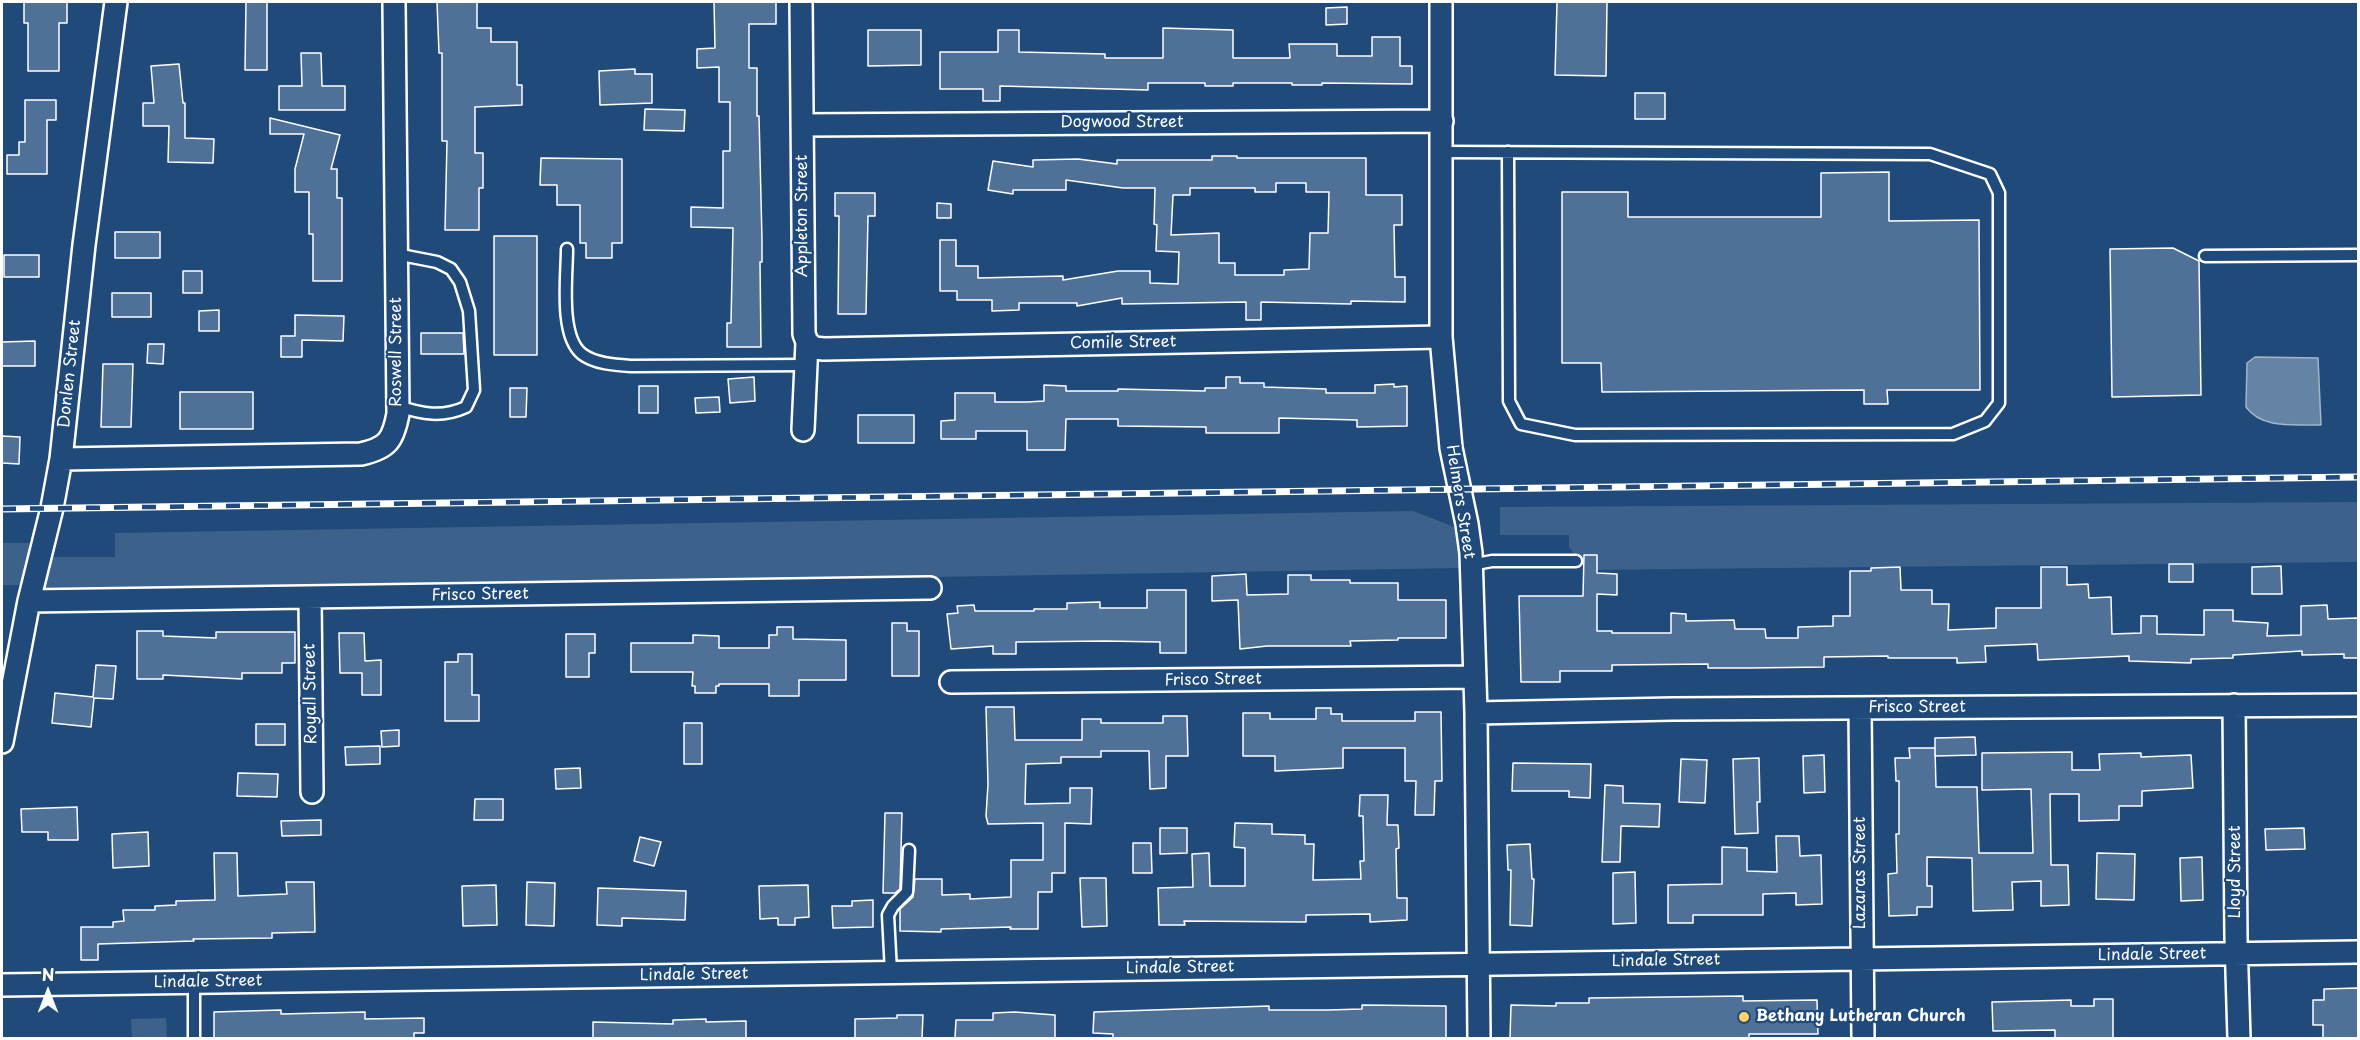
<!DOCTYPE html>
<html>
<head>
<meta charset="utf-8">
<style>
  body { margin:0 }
  #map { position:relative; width:2360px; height:1040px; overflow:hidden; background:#1f4a7a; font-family:"Playpen Sans",sans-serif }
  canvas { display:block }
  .frame { position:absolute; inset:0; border:3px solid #fff; pointer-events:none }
  .north { position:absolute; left:18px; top:962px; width:60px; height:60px; -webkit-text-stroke:4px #1f4a7a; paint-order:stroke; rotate:0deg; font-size:16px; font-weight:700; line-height:24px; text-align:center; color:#fff }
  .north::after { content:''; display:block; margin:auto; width:21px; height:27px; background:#fff; clip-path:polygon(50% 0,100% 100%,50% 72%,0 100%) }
</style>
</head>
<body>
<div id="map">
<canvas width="2360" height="1040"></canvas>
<div class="frame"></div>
<div class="north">N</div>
</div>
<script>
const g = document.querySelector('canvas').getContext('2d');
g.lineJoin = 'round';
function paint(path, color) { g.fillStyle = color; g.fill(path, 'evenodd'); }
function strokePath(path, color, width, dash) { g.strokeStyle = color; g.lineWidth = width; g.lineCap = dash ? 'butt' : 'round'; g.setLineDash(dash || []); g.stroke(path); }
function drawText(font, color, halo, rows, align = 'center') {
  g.font = font + ' "Playpen Sans",sans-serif'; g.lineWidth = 4.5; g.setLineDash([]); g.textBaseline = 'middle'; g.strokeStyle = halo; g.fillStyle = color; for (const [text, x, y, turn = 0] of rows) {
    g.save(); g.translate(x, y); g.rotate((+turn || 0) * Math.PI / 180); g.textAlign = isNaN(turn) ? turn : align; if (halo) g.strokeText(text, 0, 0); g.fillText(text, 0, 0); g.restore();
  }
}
const green = new Path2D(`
  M2358,502V562L1586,570L1569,547V535H1500V507Z
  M1413,511L1457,528L1461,568L49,592L41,582L49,557H115V533Z
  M2,543H33L24,585H2Z
  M166,1018L167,1038H132L131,1019Z`);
const water = new Path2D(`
  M2255,357L2318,358L2321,425C2295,424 2263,430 2246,407L2247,363Z`);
const building = new Path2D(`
  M24,2H67V23H59V71H28V23H24Z
  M246,2H267V70H245Z
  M437,2H477V28H491V42H517V85H522V105L475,107V153H483V188H479V230H445L447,141H442V53H439Z
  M714,2H776V24H749V68H757V116H759L762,240V262H760L761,347H727V323H731L733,228L691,227V207L723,208V151H730V102H719V67L697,68V49L715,48Z
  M1557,2H1607L1606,76L1555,75Z
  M1347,7V24L1326,25V8Z
  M1163,28L1233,30V58H1290L1289,44H1337V56H1372V37H1400V66H1412V84L1322,83V85H1292V83H1233V86H1205V83H1148V90L1000,86V101H983V89H940V52H998V30H1019V52L1105,54V58H1163Z
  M868,30H921V65L868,66Z
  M301,53H321L322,86H345V110H279V86H302Z
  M179,64L183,103H185V138L214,139L213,163L168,162L169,126H143V103H154L151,66Z
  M635,69V74H652V103L600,105L599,71Z
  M1635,93H1665V119H1635Z
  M25,100H56V120H47V174H7V155H19V142H25Z
  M645,109L685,110L684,131L644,130Z
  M270,118L340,135L331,169H337V198H342V281H313V234H309V192H295V169L304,134H270Z
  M1212,156H1237V158H1366V195H1402V225H1394L1395,277H1405V302L1351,301V304L1261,302V320H1246V302L1122,304V298L1077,306V303H1019V310L992,311V300H957V291H940V240H956V266H978V278L1063,276V280L1118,271H1150V283L1178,284L1179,252L1156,251L1157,225L1154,224L1155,188H1123L1066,180V190H1013V194L988,190L993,161L1033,167V160L1078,159L1117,164V160H1212ZM1276,183H1306V192H1329L1328,233H1310L1309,269L1284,270V275H1235V263H1219V233L1171,235L1173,195H1190V188H1255V192H1276Z
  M541,158L622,159V243H612V258H586V243H580V205H557V185H540Z
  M1889,172V221L1979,220L1980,390H1887L1888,404H1864V390L1602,392L1601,363H1562V192H1628V217H1821V173Z
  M835,193H875V216H868L866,314H838L839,216H835Z
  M937,203L951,204V218H937Z
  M115,232H160V258H115Z
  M494,236H537V355H494Z
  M2173,248L2199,261L2201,395L2112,397L2110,249Z
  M4,255H39V277H4Z
  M183,271H202V293H183Z
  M112,293H151V317H112Z
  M219,310V331H199V311Z
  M295,315L344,316L343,341L302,340V357H281V336H295Z
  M421,333H463L464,354H421Z
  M35,341V366H2V342Z
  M148,344H164L163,364L147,363Z
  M103,364H133L131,427H101Z
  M754,377L755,401L730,403L728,379Z
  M1226,377H1240V383H1264V387L1326,389V393H1375V385L1394,384V387L1407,386V426L1357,427V420L1279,418V433H1206V427L1118,426V419H1066L1065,450H1027V431H976V439H941V421L955,420V393H995V402H1027L1044,401V385L1066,386V391H1118V389L1205,391V388H1226Z
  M639,386H658V413H639Z
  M510,388H527L526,417H510Z
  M180,392H253V429H180Z
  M719,397L720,412L696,413L695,398Z
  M858,415H914V443H858Z
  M2,436L20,437L19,464L2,463Z
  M1584,555H1597V573L1617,574V595L1597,594V631H1612V633H1671V613L1686,614V621L1734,620L1735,629H1765L1766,638H1798V627L1833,626V616H1850V571H1871V568L1900,567L1901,590H1932V604H1949L1948,630L1996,628V608H2041V567H2067V585L2088,584L2089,598L2111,597L2112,634L2141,633V616H2157V634L2204,635V610H2233V621L2268,623L2267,636L2301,635V606L2327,605L2328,619L2358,618V658H2344V654L2302,655V651L2233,655V658L2191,659V663L2129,661V656L2038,660L2037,644L1985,646L1986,662L1957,663V658H1888V656L1824,657V667L1749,668H1708V664L1612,665V671H1560V682H1521L1519,596H1583Z
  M2169,564H2193V582H2169Z
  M2281,566L2282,594H2252V567Z
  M1246,574L1247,595L1288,594V575H1311V580H1350V583H1398V600H1446V638H1398V640L1350,641L1351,646H1267L1240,649L1238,600L1212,601V576Z
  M1147,590H1186V653H1160V642L1105,641L1016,642V654H993V646L951,649L947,614L958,613L957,606L974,605L975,611H1034V609H1067V603L1100,602V608H1147Z
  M892,623H907V631H919V676H892Z
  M777,627H793V639L846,640V680H799V696H769V684H719V686H716V693H695V686H692L693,672H631V643H693V635L719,636V648H769V635H777Z
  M137,631H163V636L216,638V632H295V663H282V673H242V679L163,675V679H137Z
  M339,633H364L365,661L381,660V695H362V673H340Z
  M566,634H595V653H589V677H566Z
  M458,654H472V695H479V721H445V662H458Z
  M96,665L116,666L113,699L94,698L91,727L52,723L55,693L93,697Z
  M986,707H1014L1015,740H1082V719H1101V723H1163V716H1187L1188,756H1166V788L1150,789L1149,751H1101V757H1061V763L1026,764L1025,804L1070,803V788H1092L1091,824L1065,823V873H1052V892H1038V929H1010L1011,927L941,929V932L900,931V909L913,897L915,879H942V895L970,894V899L1011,897V860H1043V823L988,824L986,816L988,784Z
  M1316,708H1331V714H1342V721H1415V712H1441L1442,781H1435L1434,815H1415L1416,781H1405V748H1343V768L1275,771V756H1243V713H1270V719H1316Z
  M684,723H702V764H684Z
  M256,724H285V745H256Z
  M399,730V746L382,747L381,731Z
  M1975,737L1976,755L1935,756V738Z
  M380,746V764L346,765L345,747Z
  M1909,748H1935L1936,787H1977L1979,853H2033L2031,789L1982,790V753L2072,752V770H2100L2099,754L2141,753V757L2191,755L2193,788L2142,791V806H2119V820L2079,821V794H2050L2051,865H2068L2069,905L2041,906V881L2012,882L2013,910L1973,911L1972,858L1927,857V886H1932V907H1917V915L1889,916L1888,874L1897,873L1896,834H1899V781H1896L1895,758H1910Z
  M1824,755L1825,792L1804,793L1803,756Z
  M1759,758L1760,802H1757L1758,833L1735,834L1733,759Z
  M1681,759L1707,760L1705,803L1679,802Z
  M1513,763L1591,764L1590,798L1569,797V791H1512Z
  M580,768L581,788L556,789L555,769Z
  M238,773L278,774L277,797L237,796Z
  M1605,785L1623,786V803L1660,804L1659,827L1621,826L1620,862H1602Z
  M1360,795H1388L1387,825H1398L1399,848L1396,849L1397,898H1407V920L1370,922V914L1306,915V922L1184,921L1185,925H1159L1158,888L1193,887L1192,854L1209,853L1210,886H1245V848L1234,847L1235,823L1272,824V834L1305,835V844H1314L1313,880L1361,879L1360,861H1364L1363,816H1359Z
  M475,799H503V820H474Z
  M77,807L78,840H48V832H22L21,809Z
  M885,813H902L900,889L895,893H883Z
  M321,820V835L282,836L281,821Z
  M1160,828H1187V853L1160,854Z
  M2304,828L2305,849L2266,850L2265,829Z
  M148,832L149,866L113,868L112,834Z
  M1776,836H1799L1800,856L1821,855L1822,904L1796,905V893L1763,894V915H1693V923H1668V885L1722,884V847L1747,848V871L1777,872Z
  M640,837L661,842L654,866L634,861Z
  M1133,843H1151L1152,873H1133Z
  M1530,844L1532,879H1534L1532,926L1510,925L1511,870H1508L1507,845Z
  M214,853H237L238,896L287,894L286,882H314L315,932L272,933V938L193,939L194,941L98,944V960H81V927H113V922L124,921L123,910H155V906L176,905V901L215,900Z
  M2097,853L2135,854L2134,900L2096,899Z
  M2202,857L2203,900L2181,901L2180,858Z
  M1635,872L1636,923L1613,924V873Z
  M1080,878H1106L1107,926L1082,927Z
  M527,882L555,883L554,926L526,925Z
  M496,885L497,925L463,926L462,886Z
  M808,885L809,917L795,918V925H778V918L760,919L759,886Z
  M598,888L686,891L685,920L622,918V926L597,925Z
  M873,900V927L833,928L832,906H852V901Z
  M2358,988V1038H2323V1025H2313V1000H2324V989Z
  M1743,996V1001L1817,1000L1818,1034H1749V1038H1510L1511,1005L1556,1006V1003H1589V998Z
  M2094,999H2113V1038H2055V1030L1993,1031L1992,1002L2071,1000V1006H2094Z
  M1362,1005L1446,1006V1038H1113V1034L1093,1033L1094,1012L1269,1006V1010H1327L1362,1009Z
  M281,1010V1014L365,1012V1019L424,1018V1033H414V1038H214V1012Z
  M1015,1012L1055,1015V1038H955L956,1020H993V1013Z
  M897,1015H923L922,1038H855V1019L897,1018Z
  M706,1019V1022L746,1021V1038H593V1022L673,1024V1020Z`);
const service = new Path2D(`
  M1441,152L1930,154L1990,174L1999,193V403L1985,421L1953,434L1575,435L1521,424L1509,401L1508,152
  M567,249C567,276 559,336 582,354C595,364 616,365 632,366L806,365
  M396,254L437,262L451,269L460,282L469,311L474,390L466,407C442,418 422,414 398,406
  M2205,256L2358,255
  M1471,565L1492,561H1576
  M891,972L888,915L893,906L907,892L909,850
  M194,982V1038`);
const minor = new Path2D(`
  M801,2L804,334L807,342L803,430
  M1441,2V337L1451,448L1467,524L1471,553L1476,713L1479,1038
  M802,125L1442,121
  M807,342L814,348L824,349L1441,337
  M61,459L361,454C388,448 393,440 398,414L394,2
  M310,597L312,792
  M29,601L930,588
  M951,682L1475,677
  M2234,705L2236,939L2239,1038
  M1860,708L1863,1038
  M1476,713L1673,709L2358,705
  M2,742L29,601L52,508L61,459L84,245L116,2
  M2,985L2358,952`);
const rail = new Path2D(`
  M2,509L2358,477`);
const markers = [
  [1744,1017,6,"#ffd166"]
];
const streetNames = [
  ["Dogwood Street",1122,123],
  ["Appleton Street",803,216,-90],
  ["Comile Street",1123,343,-1],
  ["Roswell Street",397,352,-90],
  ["Donlen Street",70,374,-84],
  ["Helmers Street",1460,502,81],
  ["Frisco Street",480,595,-1],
  ["Frisco Street",1213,680,-1],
  ["Royall Street",311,694,-91],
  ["Frisco Street",1917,708],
  ["Lloyd Street",2236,872,-90],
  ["Lazaras Street",1861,873,-90],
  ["Lindale Street",2152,955,-1],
  ["Lindale Street",1666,961,-1],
  ["Lindale Street",1180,968,-1],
  ["Lindale Street",694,975,-1],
  ["Lindale Street",208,982,-1]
];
const poiNames = [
  ["Bethany Lutheran Church",1756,1017]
];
paint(green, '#3c618b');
paint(water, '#6583a4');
strokePath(water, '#a3b5c8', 1.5);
paint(building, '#507197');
strokePath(building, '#fff', 1.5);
strokePath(service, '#fff', 15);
strokePath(minor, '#fff', 26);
strokePath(service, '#1f4a7a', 10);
strokePath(minor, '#1f4a7a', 21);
strokePath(rail, '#fff', 7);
strokePath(rail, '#1f4a7a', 4.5, [14]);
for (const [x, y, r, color] of markers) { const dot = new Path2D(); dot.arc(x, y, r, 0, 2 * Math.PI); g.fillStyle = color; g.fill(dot); strokePath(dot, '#1f4a7a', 2); }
drawText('16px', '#fff', '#1f4a7a', streetNames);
drawText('bold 16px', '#fff', '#1f4a7a', poiNames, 'left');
</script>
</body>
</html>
